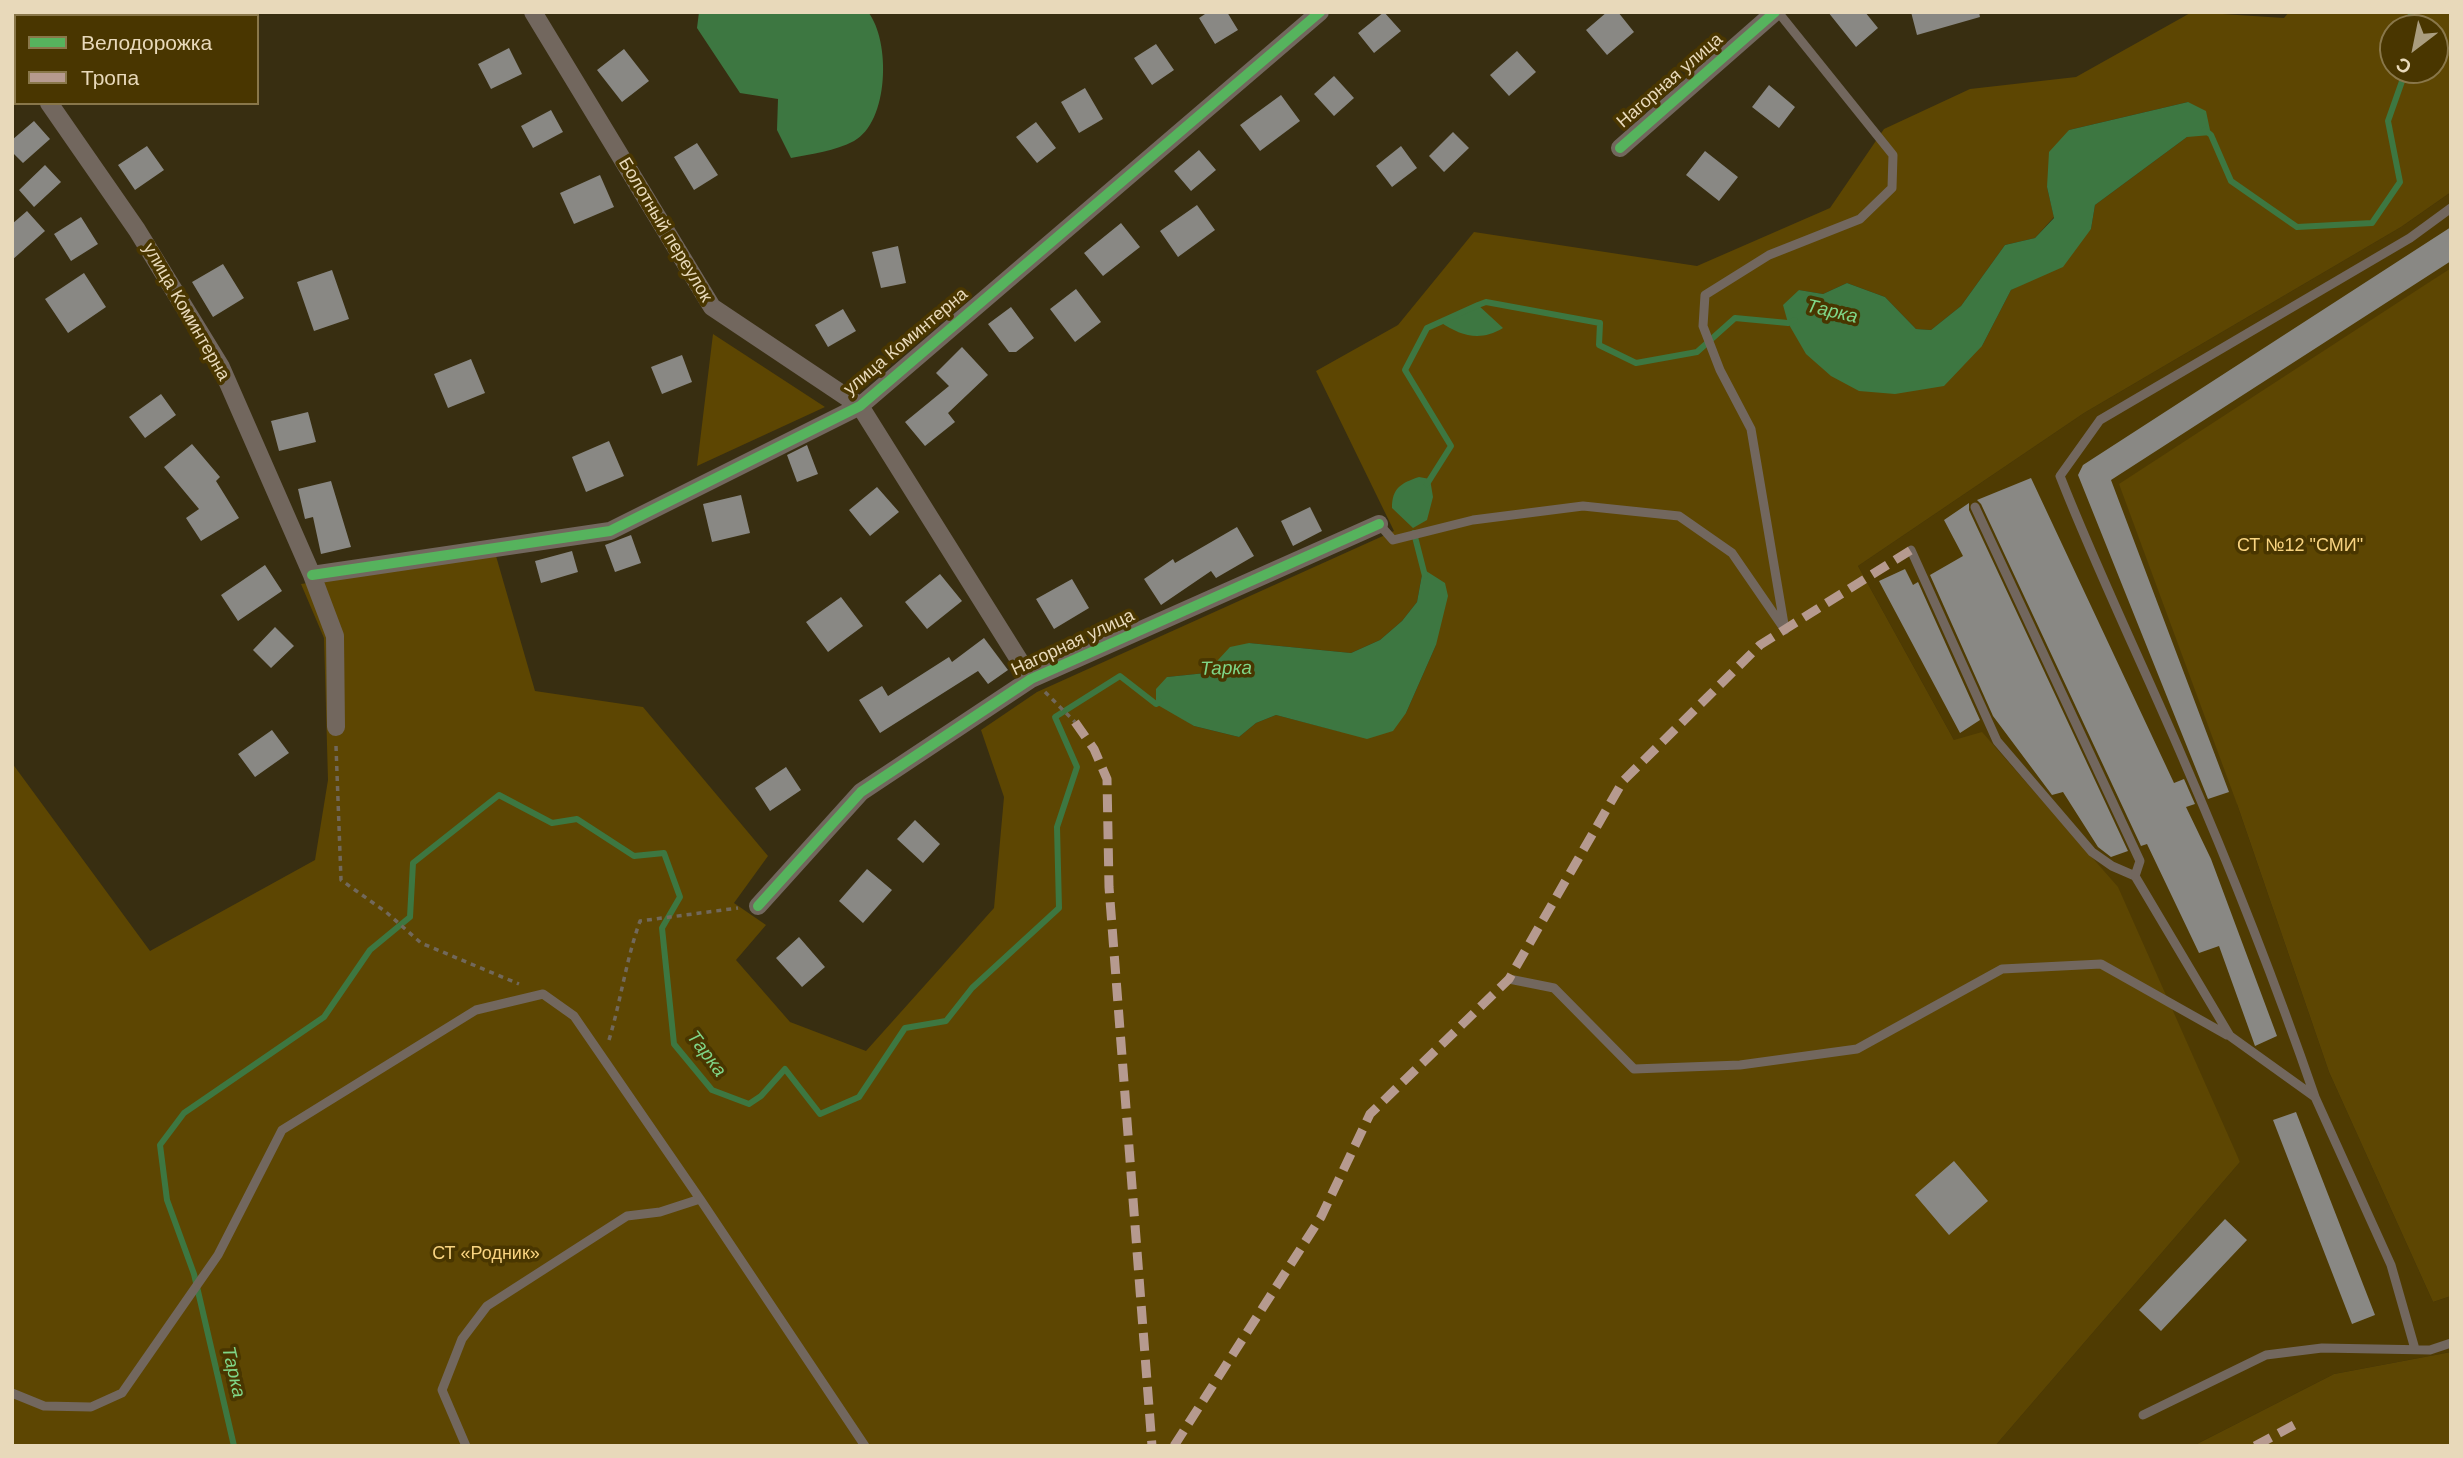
<!DOCTYPE html>
<html>
<head>
<meta charset="utf-8">
<style>
  body { margin:0 }
  #map { position:relative; width:2463px; height:1458px; overflow:hidden; background:#382e11; font-family:Arial,sans-serif }
  canvas { display:block }
  .frame { position:absolute; inset:0; border:14px solid #e8d9ba; pointer-events:none }
  .legend { position:absolute; left:14px; top:14px; width:245px; height:91px; box-sizing:border-box; background:#493600; border:2px solid #89774a; margin:0; padding:9px 12px; list-style:none; font-size:21px; color:#e8d9ba }
  .legend li { display:flex; align-items:center; gap:14px; height:35px }
  .legend b { width:35px; border:2px solid #89774a }
  .north { position:absolute; left:2379px; top:14px; width:70px; height:70px; box-sizing:border-box; background:#493600; border:2px solid #89774a; border-radius:50%; rotate:212deg; font-size:19px; font-weight:700; line-height:28px; text-align:center; color:#e8d9ba }
  .north::after { content:''; display:block; margin:auto; width:24px; height:32px; background:#aa9d7f; clip-path:polygon(50% 0,100% 100%,50% 72%,0 100%) }
</style>
</head>
<body>
<div id="map">
<canvas width="2463" height="1458"></canvas>
<div class="frame"></div>
<ul class="legend">
<li><b style="height:9px;background:#56b35d"></b>Велодорожка</li>
<li><b style="height:9px;background:#b69a8f"></b>Тропа</li>
</ul>
<div class="north">С</div>
</div>
<script>
const g = document.querySelector('canvas').getContext('2d');
g.lineJoin = 'round';
function paint(path, color) { g.fillStyle = color; g.fill(path, 'evenodd'); }
function strokePath(path, color, width, dash) { g.strokeStyle = color; g.lineWidth = width; g.lineCap = dash ? 'butt' : 'round'; g.setLineDash(dash || []); g.stroke(path); }
function drawText(font, color, halo, rows, align = 'center') {
  g.font = font + ' Arial,sans-serif'; g.lineWidth = 7; g.setLineDash([]); g.textBaseline = 'middle'; g.strokeStyle = halo; g.fillStyle = color; for (const [text, x, y, turn = 0] of rows) {
    g.save(); g.translate(x, y); g.rotate((+turn || 0) * Math.PI / 180); g.textAlign = isNaN(turn) ? turn : align; if (halo) g.strokeText(text, 0, 0); g.fillText(text, 0, 0); g.restore();
  }
}
const built = new Path2D(`
  M2451,192V268L2422,288L2237,804L2329,1072L2433,1302L2451,1296V1352L2334,1374L2193,1446H1995L2240,1162L1954,740L1858,566L2084,413L2401,227Z`);
const green = new Path2D(`
  M2192,12L2284,18L2289,12H2451V192L2401,227L2084,413L1858,566L1954,740L1982,732L2118,887L2240,1162L1995,1446H12V763L150,951L315,860L328,780L324,638L301,584L496,556L535,691L643,707L768,856L734,903L766,925L736,960L790,1022L866,1051L994,908L1004,797L981,730L1037,692L1394,531L1316,371L1398,325L1474,232L1697,266L1830,208L1884,129L1970,89L2076,77ZM2393,28H2435V70H2393ZM2188,102L2187,137L2095,205L2091,229L2034,278L2011,290L1982,346L1788,323L1799,290L1823,294L1847,283L1885,297L1916,329L1931,330L1961,306L2005,245L2035,238L2054,217L2047,187L2069,130ZM1423,569L1436,645L1406,713L1342,732L1276,715L1256,723L1239,737L1194,726L1179,716L1167,677L1206,673L1249,643L1351,653L1380,640L1402,621L1417,602Z
  M2451,268V1296L2433,1302L2329,1072L2237,804L2119,484Z
  M713,334L825,407L697,466Z
  M2451,1352V1446H2193L2334,1374Z`);
const water = new Path2D(`
  M699,12H868C891,41 889,122 854,141C835,151 812,154 791,158L777,130L778,99L740,93L697,28Z
  M2188,102L2206,111L2211,135L2187,137L2095,205L2091,229L2063,267L2011,290L1982,346L1944,386L1895,394L1859,391L1831,376L1806,354L1788,323L1783,305L1799,290L1823,294L1847,283L1885,297L1916,329L1931,330L1961,306L2005,245L2035,238L2054,218L2047,187L2049,152L2069,130Z
  M1478,305L1503,328C1480,342 1461,336 1440,322Z
  M1419,477L1430,479L1433,497L1427,520L1413,528L1392,508C1392,488 1401,483 1419,477Z
  M1423,569L1445,583L1448,596L1436,645L1406,713L1393,731L1367,739L1276,715L1256,723L1239,737L1194,726L1156,704V689L1167,677L1206,673L1230,647L1249,643L1351,653L1380,640L1402,621L1417,602Z`);
const stream = new Path2D(`
  M2410,28L2411,12
  M2205,130L2211,135L2231,181L2297,227L2372,223L2400,182L2388,121L2406,70
  M1427,484L1451,446L1405,370L1427,328L1478,305L1486,302L1600,323L1599,345L1636,363L1697,352L1735,318L1788,323L1795,320
  M1414,533L1425,576
  M234,1446L194,1274L167,1200L160,1145L184,1113L324,1017L370,950L410,917L413,863L499,795L552,823L577,819L634,856L664,853L680,897L662,928L674,1044L712,1090L749,1104L761,1096L785,1069L820,1114L859,1097L905,1028L946,1021L972,988L1059,908L1057,827L1077,767L1055,717L1120,676L1156,704L1160,702`);
const building = new Path2D(`
  M1208,12H1227L1238,30L1215,44L1199,18Z
  M1384,12L1401,31L1374,53L1358,33Z
  M1607,12H1618L1634,32L1607,55L1586,30Z
  M1828,12H1865L1878,28L1856,47Z
  M1911,12H1979L1980,17L1917,35Z
  M1156,44L1174,70L1152,85L1134,58Z
  M509,48L522,74L491,89L478,64Z
  M624,49L649,81L622,102L597,70Z
  M1517,51L1536,72L1509,96L1490,75Z
  M1334,76L1354,98L1334,116L1314,94Z
  M1769,85L1795,107L1779,128L1752,107Z
  M1085,88L1103,119L1079,133L1061,102Z
  M1281,95L1300,121L1260,151L1240,125Z
  M551,110L563,132L533,148L521,126Z
  M34,121L50,139L23,163L12,152V140Z
  M1036,122L1056,148L1037,163L1016,137Z
  M1453,132L1469,148L1444,172L1429,156Z
  M697,143L718,175L694,190L674,157Z
  M147,146L164,170L135,190L118,165Z
  M1401,146L1417,168L1392,187L1376,166Z
  M1199,150L1216,170L1191,191L1174,171Z
  M1705,151L1738,177L1719,201L1686,175Z
  M45,165L61,182L34,207L19,190Z
  M600,175L614,207L574,224L560,193Z
  M1197,205L1215,230L1178,257L1160,231Z
  M27,211L45,231L12,260V224Z
  M81,217L98,244L71,261L54,234Z
  M1121,223L1140,247L1103,276L1084,253Z
  M2451,227V261L2111,480L2229,792L2208,799L2078,475L2083,465Z
  M898,246L906,283L881,288L872,252Z
  M223,264L244,298L213,317L192,282Z
  M332,270L349,319L314,331L297,282Z
  M84,273L106,307L68,333L45,299Z
  M1076,289L1101,322L1075,342L1050,309Z
  M1011,307L1034,338L1016,352H1009L988,324Z
  M843,309L856,331L828,347L815,325Z
  M962,347L988,375L948,413L955,422L925,446L905,422L949,386L936,373Z
  M682,355L692,382L662,394L651,367Z
  M471,359L485,393L448,408L434,374Z
  M161,394L176,415L145,438L129,417Z
  M308,412L316,442L279,451L271,421Z
  M609,441L624,476L586,492L572,457Z
  M192,444L220,477L216,481L239,518L201,541L186,518L199,509L164,467Z
  M807,445L818,474L797,482L787,455Z
  M2031,478L2174,783L2184,779L2195,804L2186,807L2211,859L2277,1036L2255,1046L2219,946L2199,953L2147,844L2141,846L1981,504L1977,500Z
  M331,481L351,547L321,554L313,517L305,519L298,489Z
  M877,487L899,512L870,536L849,510Z
  M741,495L750,533L712,542L703,504Z
  M1969,503V510L2128,851L2111,857L2098,847L2063,792L2052,795L1993,716L1930,575L1963,556L1944,520Z
  M1310,507L1322,531L1293,546L1281,521Z
  M1237,527L1254,556L1216,578L1211,571L1161,605L1144,579L1173,559L1175,563Z
  M631,535L641,563L615,572L605,545Z
  M572,551L578,572L541,583L535,561Z
  M265,565L282,591L238,621L221,595Z
  M1905,569L1913,585L1918,582L1980,720L1960,733L1879,581Z
  M940,574L962,601L927,629L905,602Z
  M1072,579L1089,608L1054,629L1036,599Z
  M841,597L863,626L828,652L806,622Z
  M275,627L294,646L271,668L253,650Z
  M984,638L1008,670L988,684L978,671L880,733L859,700L882,686L888,696L949,657L952,662Z
  M272,730L289,753L255,777L238,754Z
  M786,767L801,790L770,811L755,788Z
  M915,820L940,844L923,863L897,839Z
  M867,869L892,890L863,923L839,901Z
  M799,937L825,967L802,987L776,958Z
  M2296,1112L2375,1315L2352,1324L2273,1120Z
  M1954,1161L1988,1201L1949,1235L1915,1195Z
  M2225,1219L2247,1240L2161,1331L2139,1310Z`);
const path = new Path2D(`
  M1045,692L1075,722
  M336,746L341,880L386,912L421,943L519,984
  M609,1040C621,1000 626,960 640,921L738,908`);
const service = new Path2D(`
  M1975,507L2140,861L2135,876L2230,1036L2315,1097L2391,1265L2415,1349
  M1379,524L1393,540L1473,520L1583,506L1679,516L1732,553L1785,630L1751,429L1720,370L1703,326L1705,295L1769,255L1860,219L1892,188L1893,155L1778,12
  M1911,550L1997,741L2092,852L2112,866L2135,876
  M1509,979L1554,988L1634,1069L1740,1065L1857,1049L2002,969L2101,964L2227,1035
  M2315,1097C2275,981 2230,867 2181,754C2141,661 2097,570 2060,476L2100,420L2410,238L2451,208
  M12,1393L44,1406L91,1407L122,1393L218,1255L282,1130L476,1010L543,994L574,1016L700,1199
  M2143,1415L2266,1355L2322,1348L2430,1350L2451,1343
  M466,1446L442,1390L462,1339L487,1306L627,1216L660,1212L700,1199L865,1446`);
const minor = new Path2D(`
  M533,12L712,307L860,406L1031,679
  M91,16L101,12
  M12,36H16
  M12,50L16,55
  M49,103L137,230L221,367L312,575L335,636L336,727
  M1620,148L1775,12
  M312,575L610,531L860,406L1320,12
  M758,906L861,792L1031,679L1379,524`);
const quiet = new Path2D(`
  M1075,722L1094,749L1107,779L1109,887L1152,1446
  M1174,1446L1321,1217L1370,1114L1509,979L1623,781L1760,645L1911,550
  M2255,1446L2294,1425`);
const cycleway = new Path2D(`
  M1620,148L1775,12
  M312,575L610,531L860,406L1320,12
  M758,906L861,792L1031,679L1379,524`);
const streetNames = [
  ["Нагорная улица",1670,81,-41],
  ["Болотный переулок",665,230,59],
  ["улица Коминтерна",186,312,60],
  ["улица Коминтерна",906,342,-40],
  ["Нагорная улица",1073,643,-25]
];
const parkNames = [
  ["СТ №12 \"СМИ\"",2300,546],
  ["СТ «Родник»",486,1254]
];
const waterNames = [
  ["Тарка",1832,312,13],
  ["Тарка",1226,669,-1],
  ["Тарка",706,1054,53],
  ["Тарка",233,1372,77]
];
paint(built, '#4f3b02');
paint(green, '#5d4602');
paint(water, '#3d7741');
strokePath(stream, '#3d7741', 6);
paint(building, '#898884');
strokePath(path, '#71685b', 3.5, [5, 5]);
strokePath(service, '#72675e', 9);
strokePath(minor, '#72675e', 18);
strokePath(quiet, '#b69a8f', 9, [18, 9]);
strokePath(cycleway, '#56b35d', 10);
drawText('18px', '#e8d9ba', '#493600', streetNames);
drawText('18px', '#f9d480', '#493600', parkNames);
drawText('italic 19px', '#7fd687', '#493600', waterNames);
</script>
</body>
</html>
